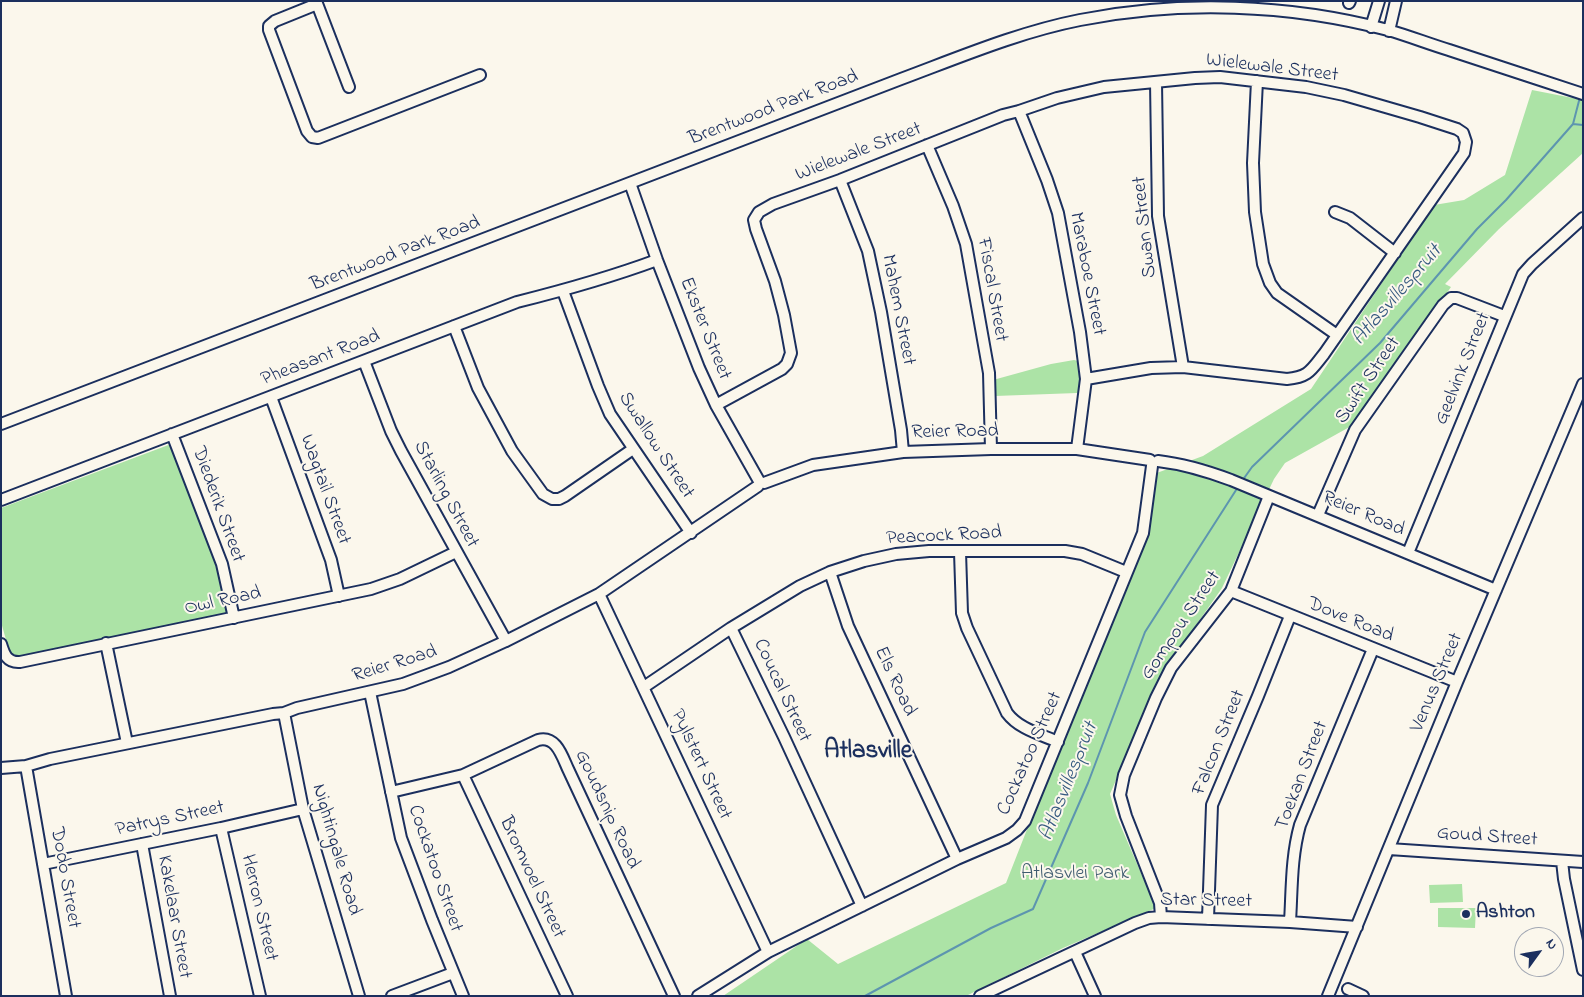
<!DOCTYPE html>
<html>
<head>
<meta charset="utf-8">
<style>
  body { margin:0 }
  #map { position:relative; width:1584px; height:997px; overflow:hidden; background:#fbf7ec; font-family:"Indie Flower",sans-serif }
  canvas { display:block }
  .frame { position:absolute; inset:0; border:2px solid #1b2f5e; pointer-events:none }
  .north { position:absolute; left:1514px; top:927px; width:50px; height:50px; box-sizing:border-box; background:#fbf7ec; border:1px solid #a1a7b3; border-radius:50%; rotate:58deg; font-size:14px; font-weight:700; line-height:20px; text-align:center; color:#1b2f5e }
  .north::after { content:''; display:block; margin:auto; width:18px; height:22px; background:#1b2f5e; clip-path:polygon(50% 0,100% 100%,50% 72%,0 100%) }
</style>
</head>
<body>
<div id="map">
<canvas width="1584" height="997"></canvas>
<div class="frame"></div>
<div class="north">N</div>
</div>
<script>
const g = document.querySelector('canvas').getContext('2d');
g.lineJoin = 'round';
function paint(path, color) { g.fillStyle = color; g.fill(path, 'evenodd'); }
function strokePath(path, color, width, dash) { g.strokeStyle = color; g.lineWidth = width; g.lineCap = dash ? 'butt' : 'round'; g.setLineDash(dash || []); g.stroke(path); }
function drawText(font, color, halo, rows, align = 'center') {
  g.font = font + ' "Indie Flower",sans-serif'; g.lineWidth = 4; g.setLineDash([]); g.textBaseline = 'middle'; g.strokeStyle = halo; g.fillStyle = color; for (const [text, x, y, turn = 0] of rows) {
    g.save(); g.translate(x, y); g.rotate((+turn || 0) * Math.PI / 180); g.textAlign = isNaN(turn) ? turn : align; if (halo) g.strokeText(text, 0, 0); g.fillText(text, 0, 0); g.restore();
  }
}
const green = new Path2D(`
  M1532,90L1583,100V153L1499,229L1445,284L1451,287L1353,425L1285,463L1274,479L1222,588L1162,674L1110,794L1116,815L1156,908L1063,948L966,996H723L807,939L838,964L1006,883L1075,707L1145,537L1154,474L1203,456L1311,389L1434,205L1464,200L1505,175Z
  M1074,360L1078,361L1080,366V391L1077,393L995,396L993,380L1051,364Z
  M171,444L220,567L229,610L227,613L222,617L15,657L10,654L1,622V508Z
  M1462,884L1463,902L1430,903L1429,885Z
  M1438,908H1476L1475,928L1438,927Z`);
const stream = new Path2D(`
  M1573,124L1583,125
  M1242,481L1252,467L1380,343L1477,229L1506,200L1573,124L1580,97
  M865,996L991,928L1033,909L1088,783L1145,632L1238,487`);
const minor = new Path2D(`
  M316,1L349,87
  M1349,3L1350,1
  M317,4L275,21L269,26V30L307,131L312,137L318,138L480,75
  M1371,27L1379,1
  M1389,31L1396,1
  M1257,81L1253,163L1255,212L1263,264L1270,283L1277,293L1337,335
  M1156,82L1158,216L1183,367
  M1019,111L1047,180L1058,213L1080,332L1086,379L1077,449
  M927,145L953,206L966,244L989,373L991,449
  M840,180L868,251L881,312L901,430L903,452
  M630,183L657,260L699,368L716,405L759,481
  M1335,212L1350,218L1395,253
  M563,291L598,386L610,414L691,533
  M454,326L478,388L512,451L543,494L552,499H559L565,496L633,449
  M364,361L391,431L401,451L506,641
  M271,397L331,560L339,596
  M716,405L782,369L787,364L791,353L784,315L775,281L756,229L754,220L759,212L773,204L840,180L1003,115L1019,111L1057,98L1104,87L1195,78L1220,77L1306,87L1344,95L1420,117L1457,129L1463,133L1466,142L1464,153L1324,354C1311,370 1309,377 1287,379L1183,367L1151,368L1086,379
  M1,424L901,79C960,57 1019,32 1080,20C1181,0 1289,4 1388,30C1409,36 1429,44 1449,50C1494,65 1538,79 1583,94
  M172,434L222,564L234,618
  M1158,461C1184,464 1207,471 1231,480L1496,590
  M764,483L813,465L903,452L991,449H1077L1150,460
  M1,500L517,302C565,290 611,277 657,260
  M1318,515L1355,430L1443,305L1451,298H1457L1504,316
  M960,552L962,613L967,628L1007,713C1019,729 1040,734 1058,742
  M1408,553L1523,274L1532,264L1583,218
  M830,572L848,626L957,859
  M1231,591L1457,682
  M599,594L768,952
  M731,628L784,737L862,906
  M106,643L127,743
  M1,644C4,654 7,663 20,662L371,589L400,579L456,552
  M644,687L731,628L800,586L830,572L864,561L896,554L929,551H1065L1082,554L1126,572
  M370,692L401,838L432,920L463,996
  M284,713L303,809L359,996
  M26,766L66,996
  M1,768L26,766L50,759L273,714L284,713L297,708L403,684L449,667L506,641L599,594L758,486
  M463,775L567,996
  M391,792L463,775L538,740C556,735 562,756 568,769L674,996
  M221,828L260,996
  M142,844L170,996
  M1389,849L1583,862
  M1562,861L1564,879L1583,970
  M43,864L221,828L303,809
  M1161,917L1160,903L1126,816L1120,795L1124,775L1156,698L1171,668L1231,591L1269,496
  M1208,919L1212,805L1258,696L1290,616
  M1290,922C1292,890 1291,857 1300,825L1373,649
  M1075,952L1095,996
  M1348,989L1363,996
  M392,996L453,973
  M698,996L768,952L957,859L1006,838L1017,830L1025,821L1143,533L1152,466
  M980,996L1135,923L1149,918L1161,917L1290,922L1357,927
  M1328,996L1457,682L1583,384`);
const markers = [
  [1466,914,5,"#1b2f5e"]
];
const streetNames = [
  ["Wielewale Street",1272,69,7],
  ["Brentwood Park Road",774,109,-21],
  ["Wielewale Street",859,153,-21],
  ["Swan Street",1146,227,-96],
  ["Brentwood Park Road",396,255,-21],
  ["Maraboe Street",1086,274,79],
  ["Fiscal Street",991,290,80],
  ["Mahem Street",897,310,79],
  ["Ekster Street",704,329,68],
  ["Pheasant Road",321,359,-21],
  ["Geelvink Street",1464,369,-68],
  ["Swift Street",1369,381,-56],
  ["Reier Road",955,433,-1],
  ["Swallow Street",655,446,57],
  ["Wagtail Street",324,490,70],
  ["Starling Street",445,495,62],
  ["Diederik Street",217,505,70],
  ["Reier Road",1363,515,23],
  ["Peacock Road",944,537,-3],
  ["Owl Road",223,602,-12],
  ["Dove Road",1350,621,22],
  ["Gompou Street",1182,626,-56],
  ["Reier Road",395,665,-17],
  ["Els Road",894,682,65],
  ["Venus Street",1438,683,-67],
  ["Coucal Street",781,691,65],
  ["Falcon Street",1220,743,-68],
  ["Cockatoo Street",1031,754,-66],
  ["Pylstert Street",700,765,65],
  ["Toekan Street",1303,776,-69],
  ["Goudsnip Road",606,810,65],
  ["Patrys Street",170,820,-12],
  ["Goud Street",1487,838,4],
  ["Nightingale Road",335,850,74],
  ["Cockatoo Street",434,869,71],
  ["Dodo Street",64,878,80],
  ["Bromvoel Street",531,878,65],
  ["Star Street",1206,902,1],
  ["Herron Street",258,908,77],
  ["Kakelaar Street",173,917,80]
];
const parkNames = [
  ["Atlasvlei Park",1075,875]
];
const poiNames = [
  ["Ashton",1476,914]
];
const waterNames = [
  ["Atlasvillespruit",1398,296,-49],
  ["Atlasvillespruit",1070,782,-68]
];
const districtNames = [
  ["Atlasville",868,753]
];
paint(green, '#ace3a6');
strokePath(stream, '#5d95af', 2);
strokePath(minor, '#1b2f5e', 14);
strokePath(minor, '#fbf7ec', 10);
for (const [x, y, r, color] of markers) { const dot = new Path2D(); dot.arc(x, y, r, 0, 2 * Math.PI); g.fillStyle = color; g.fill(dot); strokePath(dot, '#fbf7ec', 2); }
drawText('20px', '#1b2f5e', '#fbf7ec', streetNames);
drawText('20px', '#3f5c70', '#fbf7ec', parkNames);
drawText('bold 20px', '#1b2f5e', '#fbf7ec', poiNames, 'left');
drawText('italic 21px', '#365a80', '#fbf7ec', waterNames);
drawText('bold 25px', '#1b2f5e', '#fbf7ec', districtNames);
</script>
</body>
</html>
